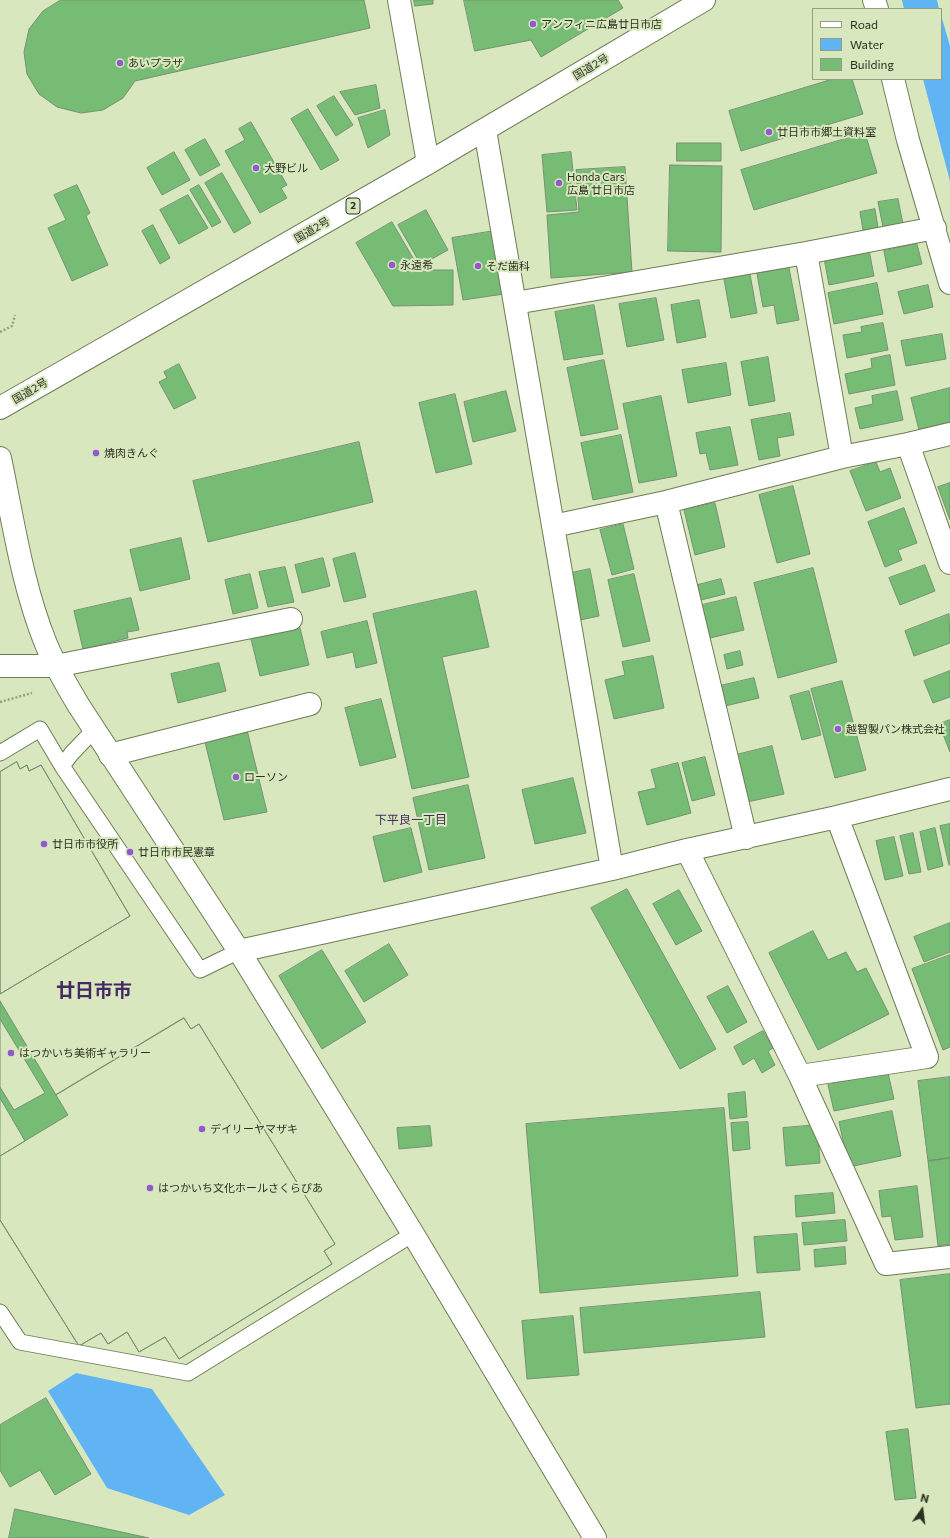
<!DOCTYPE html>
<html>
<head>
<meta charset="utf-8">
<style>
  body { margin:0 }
  #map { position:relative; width:950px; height:1538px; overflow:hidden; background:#d8e7bd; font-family:Commissioner,sans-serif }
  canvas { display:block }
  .legend { position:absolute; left:812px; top:8px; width:130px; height:72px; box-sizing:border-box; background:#d8e7bd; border:1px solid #929e7e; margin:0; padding:5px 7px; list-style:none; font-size:12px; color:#2a3020 }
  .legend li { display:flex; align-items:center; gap:8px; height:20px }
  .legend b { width:20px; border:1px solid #929e7e }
  .north { position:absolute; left:902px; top:1490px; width:40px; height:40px; -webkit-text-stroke:3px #d8e7bd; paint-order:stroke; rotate:14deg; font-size:11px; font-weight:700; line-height:16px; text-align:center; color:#2a3020 }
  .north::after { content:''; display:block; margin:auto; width:14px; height:18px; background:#2a3020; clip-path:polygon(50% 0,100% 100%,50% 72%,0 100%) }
</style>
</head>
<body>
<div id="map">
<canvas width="950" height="1538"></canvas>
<ul class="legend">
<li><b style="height:5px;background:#fff"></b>Road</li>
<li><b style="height:11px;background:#60b4f4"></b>Water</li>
<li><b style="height:11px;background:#76bc74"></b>Building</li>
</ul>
<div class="north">N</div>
</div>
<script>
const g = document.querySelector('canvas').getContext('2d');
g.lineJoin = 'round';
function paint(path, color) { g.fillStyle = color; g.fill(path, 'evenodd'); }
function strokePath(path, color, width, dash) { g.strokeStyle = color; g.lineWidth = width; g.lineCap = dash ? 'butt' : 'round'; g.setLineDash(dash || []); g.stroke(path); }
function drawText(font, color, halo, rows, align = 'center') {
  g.font = font + ' Commissioner,"Noto Sans JP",sans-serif'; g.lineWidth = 4; g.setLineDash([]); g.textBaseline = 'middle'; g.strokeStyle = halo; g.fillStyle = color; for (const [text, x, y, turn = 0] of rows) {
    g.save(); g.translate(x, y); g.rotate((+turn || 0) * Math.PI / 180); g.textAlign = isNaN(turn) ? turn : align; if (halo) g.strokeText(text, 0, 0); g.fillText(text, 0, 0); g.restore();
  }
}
const water = new Path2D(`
  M902,0H937L939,9H904Z
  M941,15L950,46V181L923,79H941Z
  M76,1373L152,1389L225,1495L189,1515L107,1488L48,1391Z`);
const building = new Path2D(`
  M61,0H364L370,28L135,81L123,98L103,110L81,113L57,107L39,94L27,74L24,52L29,29L43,11Z
  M414,0H433V4L415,6Z
  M464,0H618L623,8L541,57L531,40L475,51Z
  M833,79H852L863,114L741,151L729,111Z
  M376,85L380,108L355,115L340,92Z
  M334,96L353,125L336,136L317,106Z
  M308,109L339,160L321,170L291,119Z
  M385,110L390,135L368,148L358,118Z
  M251,122L287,185L281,188L287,198L260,213L225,151L245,140L239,129Z
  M865,133L877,173L754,210L741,170Z
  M205,139L220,165L200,176L185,150Z
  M677,143H721V161H677Z
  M174,152L190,180L162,195L147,168Z
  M571,152L577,210L547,212L542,155Z
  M670,165L722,166L721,252L668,251Z
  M625,167L632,272L551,278L547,215L579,212L576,170Z
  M222,173L251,223L234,233L205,183Z
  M77,185L90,213L86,216L108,265L72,281L48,228L66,220L54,195Z
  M199,185L221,222L212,227L190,190Z
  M188,195L208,228L179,244L160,210Z
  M898,199L903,224L883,227L878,202Z
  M875,209L878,228L863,230L860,212Z
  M426,210L448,250L421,265L398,225Z
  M392,222L420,270H453V305L393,306L356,243Z
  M153,225L170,258L160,264L142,231Z
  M494,231L504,294L463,300L452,238Z
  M917,244L922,264L888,272L884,251Z
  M869,250L874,276L829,285L824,258Z
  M789,268L799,320L777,324L774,305L763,307L757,274Z
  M750,274L757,313L731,318L724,279Z
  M877,283L883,314L834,324L828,293Z
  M928,285L933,307L904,314L898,292Z
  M656,298L664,340L627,347L619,304Z
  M699,300L706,337L677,343L671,305Z
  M594,305L603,354L564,360L555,312Z
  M883,323L888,350L847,358L843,335L862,332L861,327Z
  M942,334L946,359L906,366L901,341Z
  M890,355L895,385L849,394L845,374L872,368L871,359Z
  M768,357L775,401L749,406L741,362Z
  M604,360L618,429L581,436L567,368Z
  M726,363L731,395L688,403L682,370Z
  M179,364L196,398L174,409L159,382L167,378L164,372Z
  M950,388V422L919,430L911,398Z
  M506,391L516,431L473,442L464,402Z
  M897,391L903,420L860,429L855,408L873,404L872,396Z
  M455,394L472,464L436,473L419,403Z
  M661,396L677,476L639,483L623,404Z
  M790,413L794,435L777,438L780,456L759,460L751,420Z
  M730,427L738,465L710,470L706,453L700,454L696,433Z
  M621,435L633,492L593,500L581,443Z
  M359,442L373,502L208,542L193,481Z
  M876,462L880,472L890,468L901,498L866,511L850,471Z
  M950,483V520L938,487Z
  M793,486L810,554L777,563L759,495Z
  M715,503L725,547L695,555L684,510Z
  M904,508L917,543L898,550L902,560L885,567L868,522Z
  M623,524L634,569L612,575L600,530Z
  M181,538L190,579L140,591L130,550Z
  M355,553L366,597L344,602L333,559Z
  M323,558L330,586L302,593L295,565Z
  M925,565L935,591L900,605L889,578Z
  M285,567L294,602L268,607L259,572Z
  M813,568L837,662L778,678L754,583Z
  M590,569L599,616L580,620L571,573Z
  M250,574L258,608L233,614L225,580Z
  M634,574L650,641L623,647L608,580Z
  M721,579L725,594L701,600L698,585Z
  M476,591L489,647L442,657L469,777L412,789L373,614Z
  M736,597L744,630L710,638L702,605Z
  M131,598L139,630L127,632L128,638L83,649L74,611Z
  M949,614L950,643L914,656L905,631Z
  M367,621L377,663L356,668L353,652L327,658L321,632Z
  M300,628L309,665L260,676L251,639Z
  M740,651L743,665L727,669L724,655Z
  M653,656L664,708L614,719L605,680L625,675L622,662Z
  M219,663L226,691L178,703L171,674Z
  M950,671V697L933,703L924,681Z
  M754,678L759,698L725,706L720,686Z
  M842,681L866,770L835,778L811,689Z
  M809,691L821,735L802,740L790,696Z
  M381,699L396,757L360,766L345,708Z
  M950,720V752L939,724Z
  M247,730L267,812L224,820L205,742Z
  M772,746L784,794L747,802L736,755Z
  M705,757L715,795L692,801L682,763Z
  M17,762L20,769L27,765L29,771L41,765L130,916L0,994V772Z
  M17,762L20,769L27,765L29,771L41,765L130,916L0,994V772Z
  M678,763L691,813L647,825L638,792L656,788L651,770Z
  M573,778L586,833L535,844L522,790Z
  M468,785L485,858L429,870L413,798Z
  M950,824V865H949L940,826Z
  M411,828L422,872L384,882L373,837Z
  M935,828L943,866L928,870L920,832Z
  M913,833L921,872L909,874L900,836Z
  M894,837L903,876L885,880L876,841Z
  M627,889L716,1049L680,1069L591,908Z
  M679,890L702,931L676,945L653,904Z
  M950,923V952L924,962L914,937Z
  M813,931L828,960L846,952L857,972L866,968L889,1014L818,1050L769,953Z
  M389,944L408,975L364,1002L345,971Z
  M322,950L366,1022L322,1049L279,976Z
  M950,955V1047L943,1050L912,969Z
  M728,986L747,1022L727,1033L707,997Z
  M0,1001L56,1095L184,1018L191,1029L199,1024L335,1244L324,1251L332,1264L179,1359L165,1337L139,1352L127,1332L108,1344L101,1333L79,1346L0,1220Z
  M184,1018L191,1029L199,1024L335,1244L324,1251L332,1264L179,1359L165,1337L139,1352L127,1332L108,1344L101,1333L79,1346L0,1220V1156L68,1115L56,1095Z
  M0,1019L45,1093L14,1110L0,1087Z
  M763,1031L773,1048L768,1051L775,1065L762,1073L754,1058L743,1065L734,1047Z
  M888,1073L894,1099L834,1111L828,1085Z
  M950,1077V1158L928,1161L918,1081Z
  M745,1092L747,1117L730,1119L728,1094Z
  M0,1098L25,1141L0,1156Z
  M724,1108L738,1276L540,1293L526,1124Z
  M892,1111L901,1156L849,1167L839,1122Z
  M748,1122L750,1149L733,1151L731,1123Z
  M817,1125L820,1163L786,1166L783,1128Z
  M430,1126L432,1146L399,1149L397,1128Z
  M950,1158V1244L938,1246L928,1161Z
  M917,1186L923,1237L895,1240L891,1216L882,1217L879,1191Z
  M833,1193L835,1213L796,1217L795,1196Z
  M845,1220L847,1241L804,1245L802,1223Z
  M797,1234L800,1270L757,1273L754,1237Z
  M845,1247L846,1264L815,1267L814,1250Z
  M950,1274V1404L916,1408L900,1280Z
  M760,1292L765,1337L584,1353L580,1308Z
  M573,1316L579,1375L527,1379L522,1321Z
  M46,1398L91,1474L55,1495L40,1470L10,1487L0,1470V1425Z
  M908,1429L916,1498L895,1500L886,1432Z
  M15,1509L149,1538H9Z`);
const path = new Path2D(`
  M0,332L12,326L15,315
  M0,702L32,693`);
const lane = new Path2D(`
  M0,753L40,729L62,766L200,970L239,951
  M62,766L72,753L94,730
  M0,1312L20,1342L188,1373L413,1234`);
const street = new Path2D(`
  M399,0L428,163
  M874,0L877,9
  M893,79L908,140L950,283
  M485,130L612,869
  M806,253L842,457
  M515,303L806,253L935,228
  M908,444L950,434
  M666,502L746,838
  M553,526L666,502L842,457L908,444L950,563
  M0,666H56L291,619
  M110,755L310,704
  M687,850L800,1076L886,1264L950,1257
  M239,951L612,869L687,850L837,817L950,789
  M800,1076L927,1057L837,817`);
const secondary = new Path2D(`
  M0,458C13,520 22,585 46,644C55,666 67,686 79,706L239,951L413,1234L595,1538`);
const highway = new Path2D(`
  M0,408L428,163L704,0`);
const markers = [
  [533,24,4,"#9258d0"],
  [120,63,4,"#9258d0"],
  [769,132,4,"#9258d0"],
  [256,168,4,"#9258d0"],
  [559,183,4,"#9258d0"],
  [392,265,4,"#9258d0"],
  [478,266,4,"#9258d0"],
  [96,453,4,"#9258d0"],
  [838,729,4,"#9258d0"],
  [236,777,4,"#9258d0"],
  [44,844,4,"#9258d0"],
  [130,852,4,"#9258d0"],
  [11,1053,4,"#9258d0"],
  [202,1129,4,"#9258d0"],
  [150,1188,4,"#9258d0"]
];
const shields = [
  [353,206,14]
];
const shieldNames = [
  ["2",353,206]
];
const poiNames = [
  ["アンフィニ広島廿日市店",541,24],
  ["あいプラザ",128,63],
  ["廿日市市郷土資料室",777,132],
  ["大野ビル",264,168],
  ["Honda Cars",567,177],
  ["広島 廿日市店",567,190],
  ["永遠希",400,265],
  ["そだ歯科",486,266],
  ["焼肉きんぐ",104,453],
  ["越智製パン株式会社",846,729],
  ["ローソン",244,777],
  ["廿日市市役所",52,844],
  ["廿日市市民憲章",138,852],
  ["はつかいち美術ギャラリー",19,1053],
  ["デイリーヤマザキ",210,1129],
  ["はつかいち文化ホールさくらぴあ",158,1188]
];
const streetNames = [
  ["国道2号",591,67,-31],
  ["国道2号",312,230,-30],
  ["国道2号",30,391,-30]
];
const neighbourhoodNames = [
  ["下平良一丁目",411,820]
];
const townNames = [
  ["廿日市市",94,991]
];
paint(water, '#60b4f4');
paint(building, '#76bc74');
strokePath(building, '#749273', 1);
strokePath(lane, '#6f7c56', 17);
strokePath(street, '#6f7c56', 24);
strokePath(secondary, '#6f7c56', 24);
strokePath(highway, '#6f7c56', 24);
strokePath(path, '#95a080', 2.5, [2, 2]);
strokePath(lane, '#fff', 15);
strokePath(street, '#fff', 22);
strokePath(secondary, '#fff', 22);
strokePath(highway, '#fff', 22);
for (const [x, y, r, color] of markers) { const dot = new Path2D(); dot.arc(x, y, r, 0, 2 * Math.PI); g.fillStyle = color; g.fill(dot); strokePath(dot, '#d8e7bd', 1.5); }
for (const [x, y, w] of shields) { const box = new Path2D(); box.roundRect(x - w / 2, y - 8, w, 16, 3); g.fillStyle = '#d8e7bd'; g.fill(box); strokePath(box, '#2a3020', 1); }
drawText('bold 10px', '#2a3020', null, shieldNames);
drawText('11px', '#2a3020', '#d8e7bd', poiNames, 'left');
drawText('11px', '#2a3020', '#d8e7bd', streetNames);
drawText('12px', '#442962', '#d8e7bd', neighbourhoodNames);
drawText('bold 19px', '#442962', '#d8e7bd', townNames);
</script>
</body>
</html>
